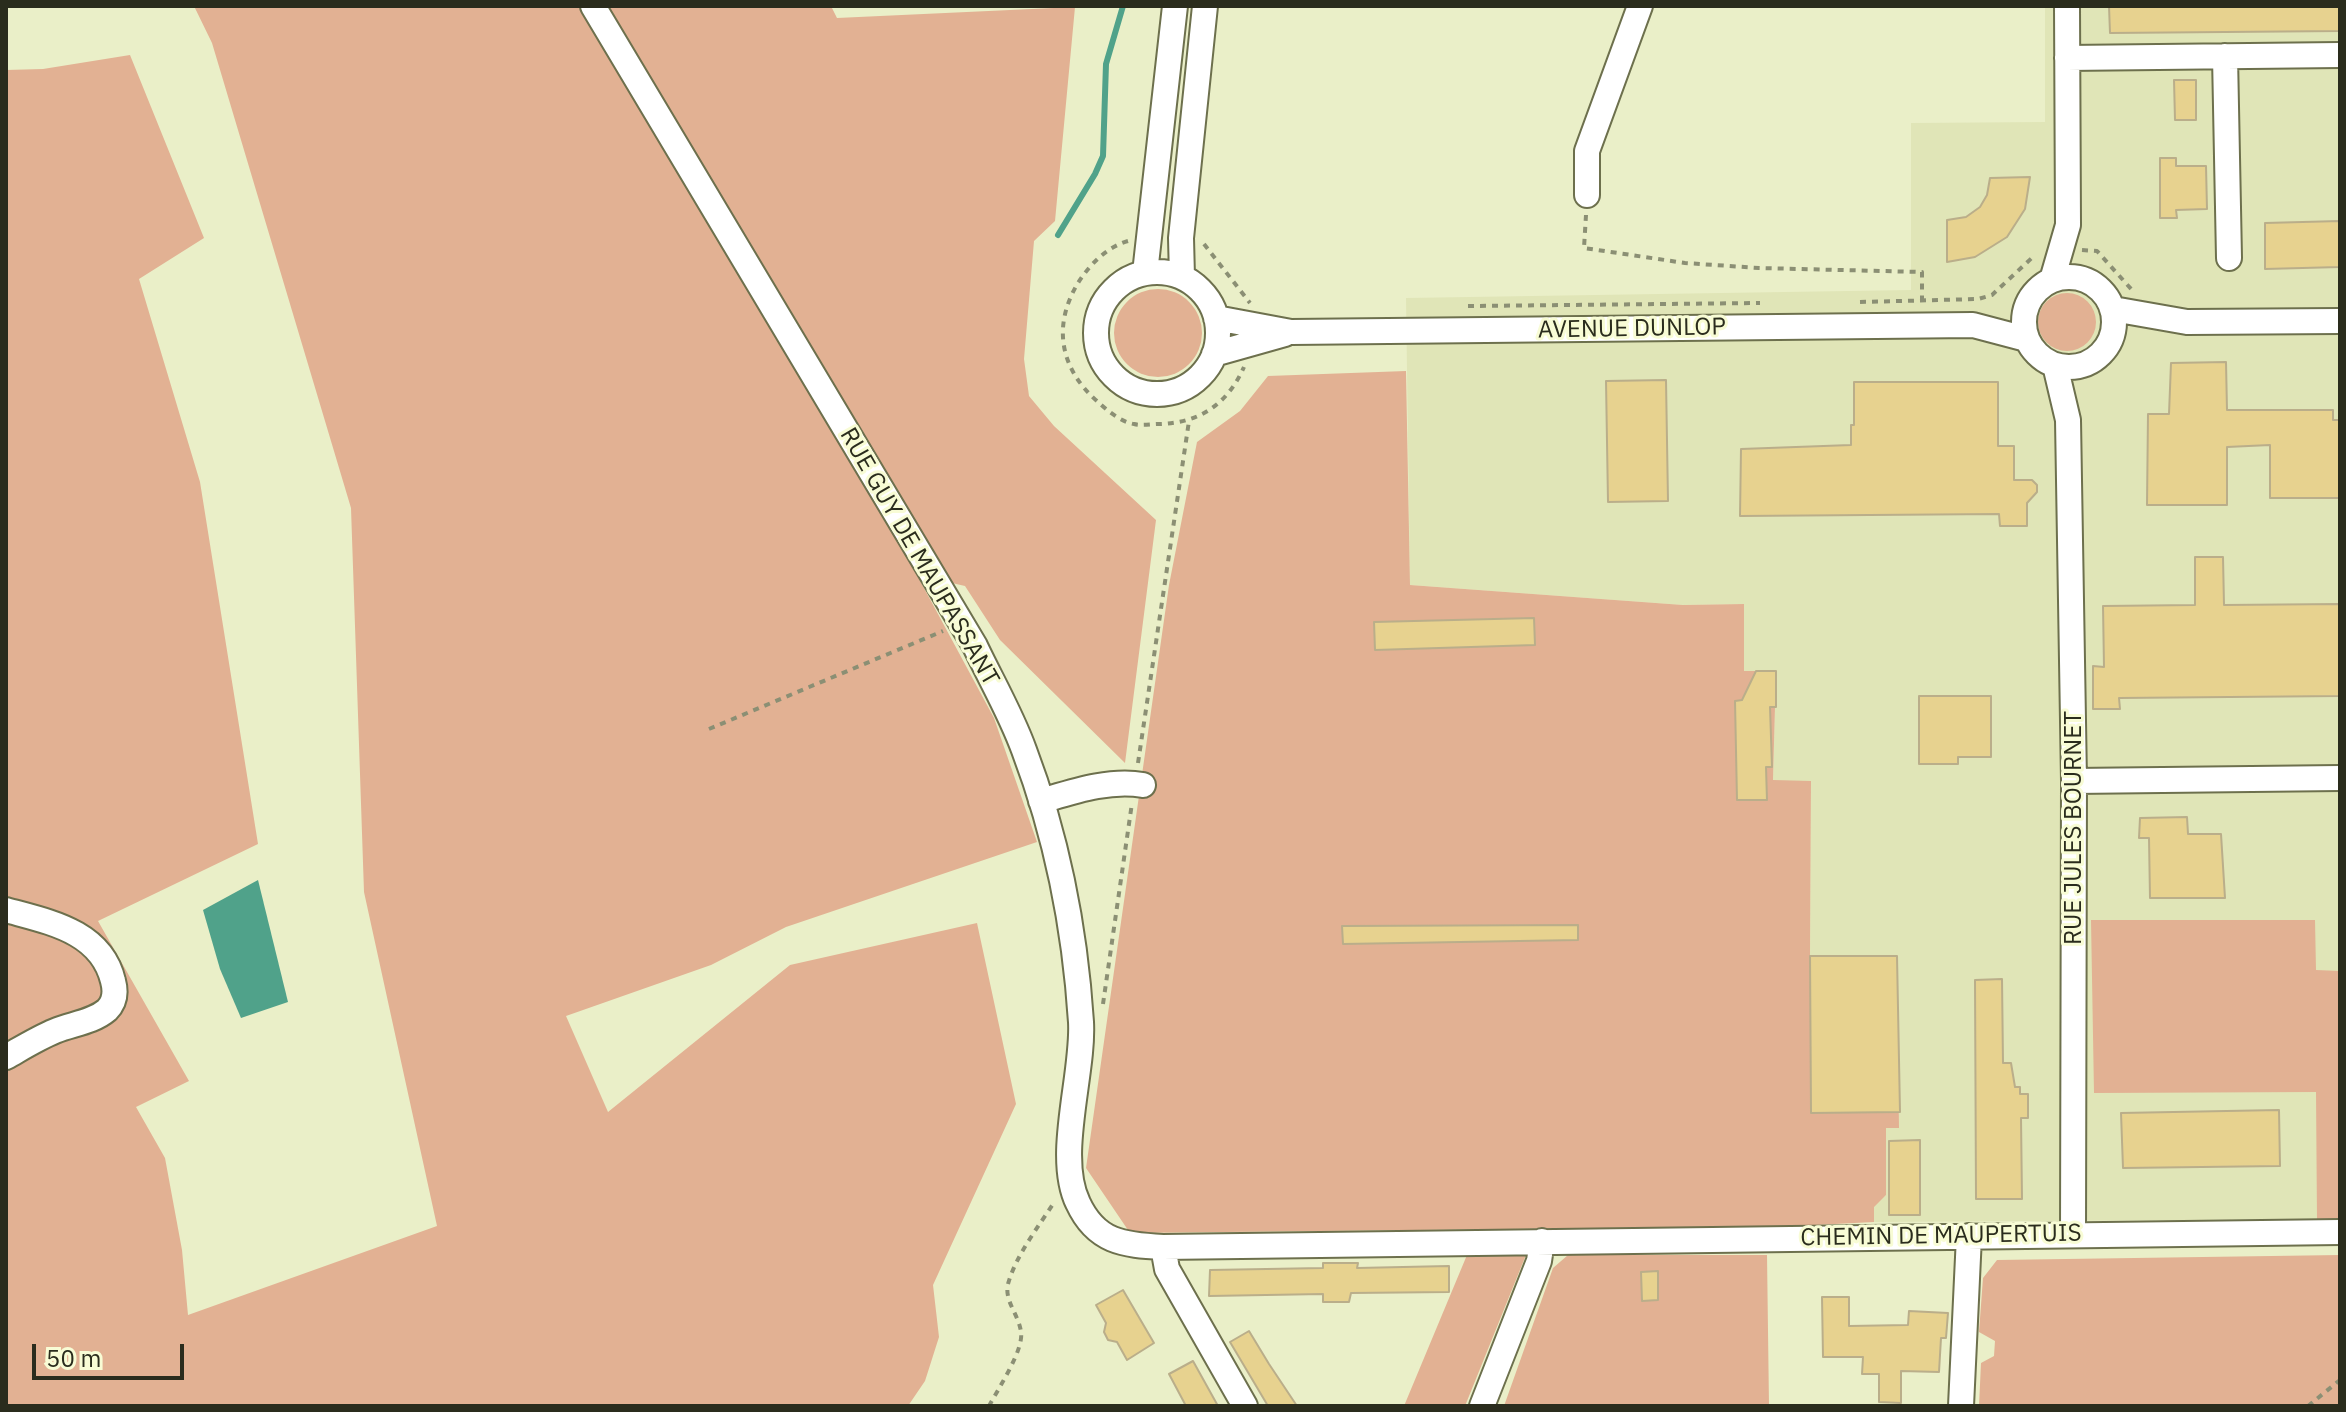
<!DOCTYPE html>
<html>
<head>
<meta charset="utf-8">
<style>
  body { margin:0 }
  #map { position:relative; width:2346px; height:1412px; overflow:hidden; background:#eaefc8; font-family:"IBM Plex Sans",sans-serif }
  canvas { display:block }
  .frame { position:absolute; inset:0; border:8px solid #2a2c1d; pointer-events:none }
  .scale { position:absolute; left:32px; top:1344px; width:152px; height:36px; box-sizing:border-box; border:4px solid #2a2c1d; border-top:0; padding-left:10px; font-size:24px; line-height:28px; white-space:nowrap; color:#2a2c1d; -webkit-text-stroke:6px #f8fcd5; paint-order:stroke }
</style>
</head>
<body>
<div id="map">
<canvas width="2346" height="1412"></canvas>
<div class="frame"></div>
<div class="scale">50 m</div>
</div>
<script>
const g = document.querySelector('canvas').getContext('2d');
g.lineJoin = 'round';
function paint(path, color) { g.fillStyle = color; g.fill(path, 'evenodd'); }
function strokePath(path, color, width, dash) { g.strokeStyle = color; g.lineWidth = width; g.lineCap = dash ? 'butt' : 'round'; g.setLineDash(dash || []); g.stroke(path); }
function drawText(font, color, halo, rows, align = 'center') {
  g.font = font + ' "IBM Plex Sans",sans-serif'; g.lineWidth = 6; g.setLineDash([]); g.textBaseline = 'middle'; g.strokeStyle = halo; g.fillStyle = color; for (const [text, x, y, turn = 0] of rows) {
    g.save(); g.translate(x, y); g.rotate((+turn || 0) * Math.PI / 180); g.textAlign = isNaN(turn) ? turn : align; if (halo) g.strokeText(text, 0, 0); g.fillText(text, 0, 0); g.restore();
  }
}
const built = new Path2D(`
  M2045,6H2340V1219L1874,1222L1873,1207L1886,1195V1128L1899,1127L1897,956H1810L1811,781H1773L1776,671L1744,672V604L1683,605L1410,585L1406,298L1911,290V123L2045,122Z`);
const green = new Path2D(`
  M194,6H831L837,18L1075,7L1055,221L1034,241L1024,359L1029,396L1054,426L1156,520L1125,763L1000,640L965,586L917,575L994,718L1037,842L786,927L711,965L566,1016L608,1112L790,965L977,923L1016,1104L933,1285L939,1337L925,1381L908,1406H6V70L43,69L130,55L204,238L139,279L200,482L258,844L98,921L189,1081L136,1107L165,1158L182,1250L188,1315L437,1226L364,892L351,508L212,43Z
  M1114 333a44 44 0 1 1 88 0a44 44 0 1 1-88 0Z
  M2038 322a29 29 0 1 1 58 0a29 29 0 1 1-58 0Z
  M1406,371L1410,585L1683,605L1744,604V671H1776L1773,780L1811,781L1810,955L1897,956L1899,1128H1886V1195L1874,1207V1222L1796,1226L1130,1233L1086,1168L1169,585L1197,442L1240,411L1268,376Z
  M2091,920H2315L2316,970L2340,971V1219H2317L2316,1092L2094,1093Z
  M1467,1255H1526L1465,1406H1404Z
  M1568,1255H1767L1769,1406H1504L1553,1268Z
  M2340,1255V1406H1979L1981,1363L1994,1356L1995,1341L1979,1332L1983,1278L1997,1260Z`);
const water = new Path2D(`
  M258,880L288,1002L241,1018L220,969L203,910Z`);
const stream = new Path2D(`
  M1058,235L1095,174L1103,156L1106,64L1123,6`);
const building = new Path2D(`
  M2109,6H2340V31L2110,33Z
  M2174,80H2196V120H2175Z
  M2160,158H2176V166H2206L2207,209L2176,210L2177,218H2160Z
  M2030,177L2025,209L2007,237L1975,257L1947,262V220L1966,217L1980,207L1987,195L1990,178Z
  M2340,221V267L2265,269V223Z
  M2226,362L2227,410H2333V420H2340V498H2270V445L2227,447V505H2147L2148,414H2169L2171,363Z
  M1666,380L1668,501L1608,502L1606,381Z
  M1854,382H1998V446H2014V480H2032L2037,485V492L2027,503V526H2000L1999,514L1740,516L1741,449L1851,445V425H1854Z
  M2195,557H2223L2224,605L2340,604V696L2119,698L2120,709H2093V666L2104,667L2103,606L2195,605Z
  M1534,618L1535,645L1375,650L1374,622Z
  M1756,671H1776V707H1770L1772,767H1766L1767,800H1737L1735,701L1742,700Z
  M1919,696H1991V757H1958V764H1919Z
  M2187,817L2188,834H2221L2225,898H2150L2149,838H2139L2140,818Z
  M1578,925V940L1343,944L1342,926Z
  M1810,956H1897L1900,1112L1811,1113Z
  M2002,979L2003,1063H2011L2015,1087H2020V1094H2028V1118H2021L2022,1199H1976L1975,980Z
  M2279,1110L2280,1166L2123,1168L2121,1113Z
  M1920,1140V1215H1889V1141Z
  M1323,1263H1358L1357,1268L1449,1266V1292L1351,1293L1349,1302H1323V1294L1209,1296L1210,1270L1323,1268Z
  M1658,1271V1300L1642,1301L1641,1272Z
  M1123,1290L1154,1343L1127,1360L1117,1342L1108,1340L1104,1332L1106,1323L1096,1305Z
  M1822,1297H1849V1326L1908,1325L1909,1311L1948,1313L1946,1338H1941L1939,1372L1901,1371V1403L1879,1402V1374H1862L1863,1357H1823Z
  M1249,1331L1269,1364L1297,1406H1268L1230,1342Z
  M1193,1361L1218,1406H1186L1169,1374Z`);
const path = new Path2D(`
  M1586,215L1584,248L1685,263L1759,268L1922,272V299
  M1128,241C1107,247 1090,264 1078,283C1052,326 1060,369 1098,402C1108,411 1121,422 1134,424C1142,426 1151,424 1159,424C1199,423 1227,405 1244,367
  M1204,244L1250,303
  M2082,250L2097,251L2132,290
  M1860,302L1978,299L1992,295L2035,255
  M1468,306L1760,303
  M709,729L943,631
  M1138,763L1189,421
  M1103,1004L1132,803
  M989,1406C998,1389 1024,1350 1021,1332C1019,1315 1004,1301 1008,1284C1016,1255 1039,1226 1055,1201
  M2308,1406L2340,1380`);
const minor = new Path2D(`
  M593,6L975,646C991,680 1011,714 1024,750C1057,837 1075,929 1081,1022C1084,1074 1055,1156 1078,1203C1096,1242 1123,1245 1163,1247L2340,1232
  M2225,56L2229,258
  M2067,58L2340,55
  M1587,195V151L1640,6
  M1096 333a61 61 0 1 1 122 0a61 61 0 1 1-122 0Z
  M1145,273L1175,6
  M2024 322a45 45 0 1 1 90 0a45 45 0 1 1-90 0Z
  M1182,277L1181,238L1205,6
  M2052,280L2068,225L2067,6
  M2113,309L2187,322L2340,321
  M1216,318L1291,332L1973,325L2026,339
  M1214,354L1285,334
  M2055,365L2068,420L2074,781L2073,1235
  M2074,781L2340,778
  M1041,801C1072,792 1109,779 1143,785
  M6,910C49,922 101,931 113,981C116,992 115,1002 107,1010C93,1022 72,1024 55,1031C38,1038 22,1048 6,1057
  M1163,1247L1167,1269L1245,1406
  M1482,1406L1539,1261L1542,1241
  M1961,1406L1969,1236`);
const streetNames = [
  ["AVENUE DUNLOP",1632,329,-1],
  ["RUE GUY DE MAUPASSANT",919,557,60],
  ["RUE JULES BOURNET",2074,828,-90],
  ["CHEMIN DE MAUPERTUIS",1941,1236,-1]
];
paint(built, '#e0e5b7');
paint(green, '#e2b193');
paint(water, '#50a28a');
strokePath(stream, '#50a28a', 6);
paint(building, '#e7d28f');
strokePath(building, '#baae8a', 2);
strokePath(minor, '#6d704d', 28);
strokePath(path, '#8b8f74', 4, [6, 6]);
strokePath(minor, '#fff', 24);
drawText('24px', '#2a2c1d', '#f8fcd5', streetNames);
</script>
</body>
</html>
